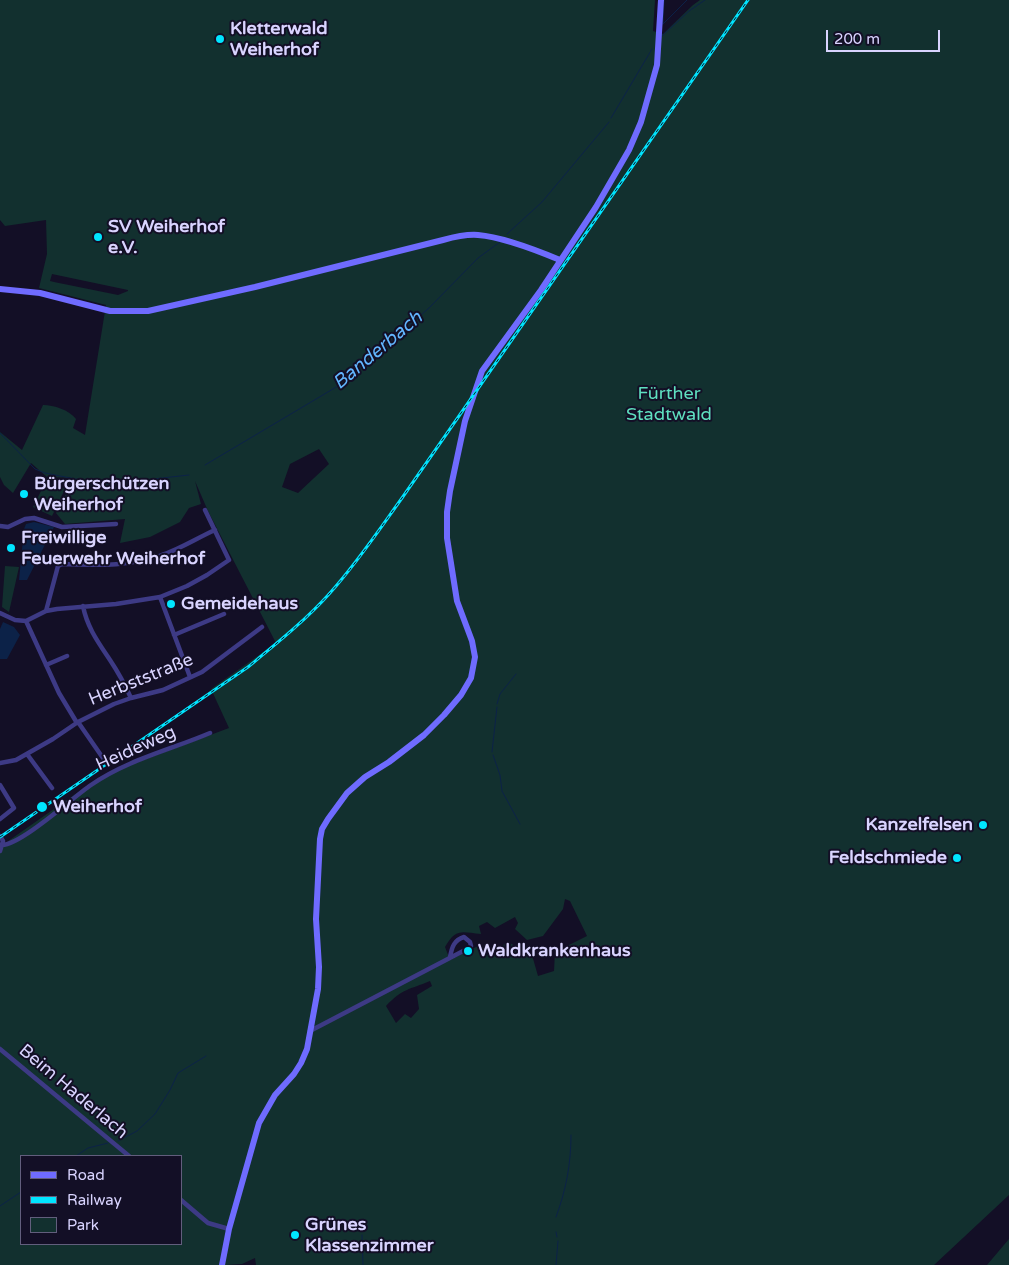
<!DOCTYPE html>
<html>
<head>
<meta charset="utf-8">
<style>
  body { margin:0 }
  #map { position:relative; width:1009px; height:1265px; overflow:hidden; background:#130f26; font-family:"Varela Round",sans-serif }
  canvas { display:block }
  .legend { position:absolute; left:20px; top:1155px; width:162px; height:90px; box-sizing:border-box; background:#130f26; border:1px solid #625e7d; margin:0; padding:6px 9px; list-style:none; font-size:15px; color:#d9d4ff }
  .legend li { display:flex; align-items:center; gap:10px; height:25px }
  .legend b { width:25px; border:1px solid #625e7d }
  .scale { position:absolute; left:826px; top:30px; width:114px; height:22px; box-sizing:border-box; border:2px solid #d9d4ff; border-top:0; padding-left:6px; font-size:15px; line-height:18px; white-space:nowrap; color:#d9d4ff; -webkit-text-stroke:4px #130f26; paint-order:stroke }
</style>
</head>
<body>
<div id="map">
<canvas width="1009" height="1265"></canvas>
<ul class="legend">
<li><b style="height:6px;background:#6f6bff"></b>Road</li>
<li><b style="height:6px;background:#00e5ff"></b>Railway</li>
<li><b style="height:14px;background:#12302f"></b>Park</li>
</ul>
<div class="scale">200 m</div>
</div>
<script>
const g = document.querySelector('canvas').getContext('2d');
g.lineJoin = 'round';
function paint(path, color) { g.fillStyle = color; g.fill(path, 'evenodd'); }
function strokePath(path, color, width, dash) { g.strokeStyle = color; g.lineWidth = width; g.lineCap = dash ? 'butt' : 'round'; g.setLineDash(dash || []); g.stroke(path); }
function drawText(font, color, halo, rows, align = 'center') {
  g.font = font + ' "Varela Round",sans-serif'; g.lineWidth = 4; g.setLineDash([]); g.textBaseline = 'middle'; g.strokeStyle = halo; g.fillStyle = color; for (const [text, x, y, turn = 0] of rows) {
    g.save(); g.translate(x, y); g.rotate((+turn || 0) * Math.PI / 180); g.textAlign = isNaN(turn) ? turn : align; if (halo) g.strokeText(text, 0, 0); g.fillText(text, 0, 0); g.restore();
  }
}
const green = new Path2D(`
  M0,0H655L653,31L663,34L693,5L700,0H1009V1195L934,1265H256L255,1258L242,1264L226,1265H0V845L4,844L101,776L229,728L211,689L276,643L208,511L195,481L201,504L189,508L180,522L150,537L120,543L125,519L65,524L56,513L74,478L47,477L31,463L13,493L4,485L0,477V432L22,450L43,405C54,405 69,410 76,419L73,428L85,435L106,305L39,288L47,254L46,220L5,226L0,220ZM52,274L128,290V291L118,295L54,282L50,281ZM319,449L329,464L298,493L282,487L290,464ZM565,899L570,901L587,936L555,952L554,971L538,976L532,955L508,942L487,955L480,945L450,960L445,947C456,928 461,932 481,934L479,926L487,922L495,928L515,917L518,923L515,929L527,940L543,936L563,909ZM430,981L432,986L417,995L419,1009L411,1018L405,1014L396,1023L386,1006C403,988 409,990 430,981ZM21,1156H181V1244H21Z
  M46,481L65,489L52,516L33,507Z
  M5,566L19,567L9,612L2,607Z
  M1009,1239V1265H987Z`);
const water = new Path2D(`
  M34,522L54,527L27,580H19L24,529L26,524Z
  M3,622L14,627L20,635L7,659H0V629Z`);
const stream = new Path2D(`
  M663,24L687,0
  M663,24L664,0
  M662,36L689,11L705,0
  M611,118L652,49
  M507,234L542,202L609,122
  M0,433L35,469L45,473L96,483L108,484L189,475
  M205,465L343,383L429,308L478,258L500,242
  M497,704L500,694L516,674
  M492,752L497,707
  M493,755L500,775L502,791L520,824
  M118,1141L137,1131L155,1114L170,1090L178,1073L206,1056
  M76,1156L88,1148L108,1143
  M0,1206L21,1192
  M556,1217C566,1190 571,1164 571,1135
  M556,1232L557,1237
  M362,1235L363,1265
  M556,1265L558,1241`);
const street = new Path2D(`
  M0,526L8,527L25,519L34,518L62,527L116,524
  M160,597L190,677
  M83,606C87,627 98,642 110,660C118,672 125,685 131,698
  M46,611L58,566L62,564C96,565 130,567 162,555C180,549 197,538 215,530
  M0,613L15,620L26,621L46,611L57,609L116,604L160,597L187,586L207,575L229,560L205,510
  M26,621L59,693L77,723
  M174,635L224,614
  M46,665L67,656
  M78,722L105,761
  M27,754L52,788
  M0,763L16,760L53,739L78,722L114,704L131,698L163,690L202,672L262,627
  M0,785L14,808L0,819
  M0,836L3,841L0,851
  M2,845C22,844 72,798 91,785C127,760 170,750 210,733
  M310,1031L467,949L471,946L470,942L464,937C454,940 452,947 450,957
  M0,1049L129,1156
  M181,1200L208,1223L229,1229`);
const secondary = new Path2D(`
  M0,289L40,293L110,311H148L255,287L443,240C454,237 466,234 478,235C503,237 536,250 560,260
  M222,1265L229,1229L259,1123L275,1095L294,1074L301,1063L307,1049L318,989L319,967L316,919L320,839L322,829L328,819L347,793L365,777L389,762L424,735L444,715L461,695L471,678L475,657L472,641L457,601L447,538V512L450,491L465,421L482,371L541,290L596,207L629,150L641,122L657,65L661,0`);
const rail = new Path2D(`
  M0,837L248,667C276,644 306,620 330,593C357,563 379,530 402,498L748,0`);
const markers = [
  [220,39,5,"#00e5ff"],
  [98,237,5,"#00e5ff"],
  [24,494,5,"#00e5ff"],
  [11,548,5,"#00e5ff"],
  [171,604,5,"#00e5ff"],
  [42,807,6,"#00e5ff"],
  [983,825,5,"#00e5ff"],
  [957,858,5,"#00e5ff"],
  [468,951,5,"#00e5ff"],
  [295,1235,5,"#00e5ff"]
];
const poiNames = [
  ["Kletterwald",230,29],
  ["Weiherhof",230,50],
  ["SV Weiherhof",108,227],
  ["e.V.",108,248],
  ["Bürgerschützen",34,484],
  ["Weiherhof",34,505],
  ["Freiwillige",21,538],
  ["Feuerwehr Weiherhof",21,559],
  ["Gemeidehaus",181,604],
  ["Weiherhof",53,807],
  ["Kanzelfelsen",973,825,"right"],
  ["Feldschmiede",947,858,"right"],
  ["Waldkrankenhaus",478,951],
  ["Grünes",305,1225],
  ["Klassenzimmer",305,1246]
];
const parkNames = [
  ["Fürther",669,394],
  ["Stadtwald",669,415]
];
const streetNames = [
  ["Herbststraße",141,680,-22],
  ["Heideweg",136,749,-24],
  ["Beim Haderlach",73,1092,40]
];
const waterNames = [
  ["Banderbach",378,351,-40]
];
paint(green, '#12302f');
paint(water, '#0c2248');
strokePath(stream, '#0c2248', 1);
strokePath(street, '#3d3a85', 4.5);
strokePath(secondary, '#6f6bff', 6);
strokePath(rail, '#00e5ff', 3);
strokePath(rail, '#130f26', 1, [4]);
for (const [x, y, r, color] of markers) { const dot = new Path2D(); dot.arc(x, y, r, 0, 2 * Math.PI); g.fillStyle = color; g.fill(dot); strokePath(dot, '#130f26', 2); }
drawText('bold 18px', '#d9d4ff', '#130f26', poiNames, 'left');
drawText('18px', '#5fe0c0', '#130f26', parkNames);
drawText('18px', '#d9d4ff', '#130f26', streetNames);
drawText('italic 19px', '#62b6ff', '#130f26', waterNames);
</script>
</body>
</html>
